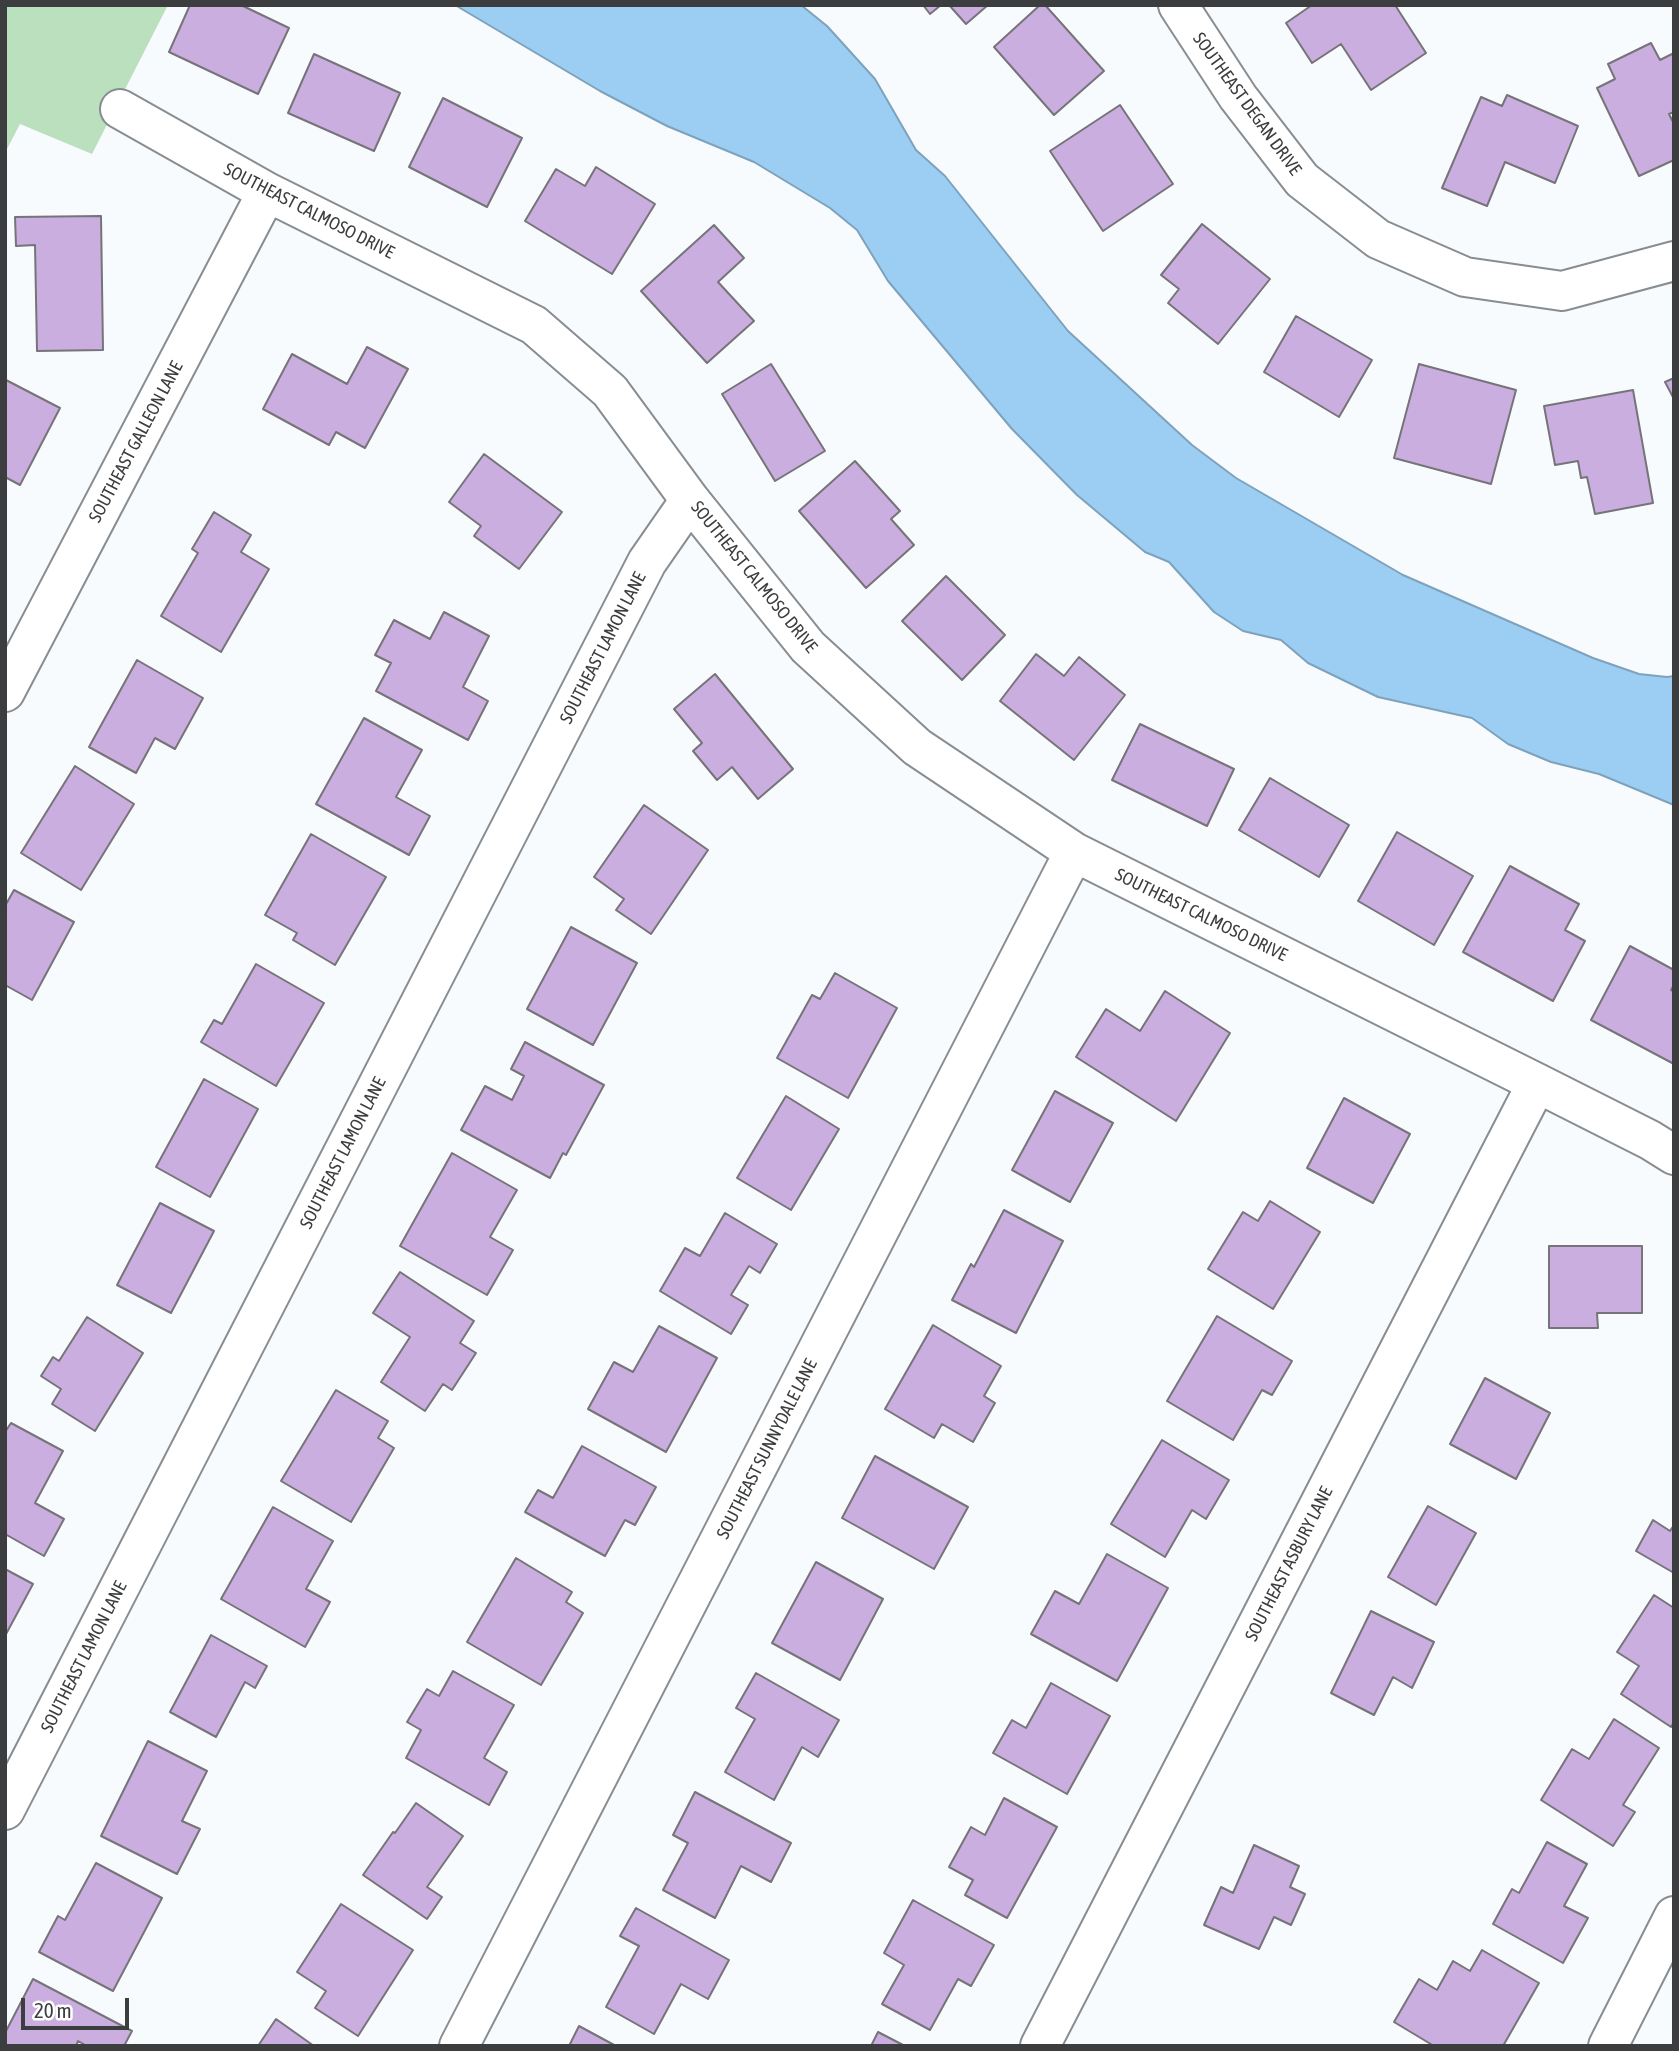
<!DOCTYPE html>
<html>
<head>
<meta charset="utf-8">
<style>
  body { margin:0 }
  #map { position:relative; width:1679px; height:2051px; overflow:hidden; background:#f8fbfe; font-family:"Asap Condensed",sans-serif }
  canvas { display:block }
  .frame { position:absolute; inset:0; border:7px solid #3b3d3f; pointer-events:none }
  .scale { position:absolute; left:21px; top:1998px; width:108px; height:32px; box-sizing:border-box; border:4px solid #3b3d3f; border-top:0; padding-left:9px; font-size:21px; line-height:24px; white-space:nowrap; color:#3b3d3f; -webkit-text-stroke:5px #fff; paint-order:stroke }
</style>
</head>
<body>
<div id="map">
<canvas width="1679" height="2051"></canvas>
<div class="frame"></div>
<div class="scale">20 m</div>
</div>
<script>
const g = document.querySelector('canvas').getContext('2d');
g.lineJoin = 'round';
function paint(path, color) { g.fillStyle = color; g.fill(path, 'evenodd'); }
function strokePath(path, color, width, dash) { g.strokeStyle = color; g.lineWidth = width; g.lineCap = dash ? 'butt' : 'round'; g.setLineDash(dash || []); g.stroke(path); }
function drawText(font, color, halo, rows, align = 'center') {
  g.font = font + ' "Asap Condensed",sans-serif'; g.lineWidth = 5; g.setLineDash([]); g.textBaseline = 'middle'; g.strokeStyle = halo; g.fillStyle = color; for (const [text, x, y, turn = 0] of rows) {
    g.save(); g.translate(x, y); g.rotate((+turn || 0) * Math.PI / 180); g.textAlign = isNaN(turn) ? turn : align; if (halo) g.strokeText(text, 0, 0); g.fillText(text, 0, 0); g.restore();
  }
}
const green = new Path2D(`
  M5,5H168L92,154L20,124L5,153Z`);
const water = new Path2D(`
  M455,5H801L827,26L875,79L916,150L945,176L1068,331L1192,445L1236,478L1403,575L1593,658L1639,674L1667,677L1674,676V805L1599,774L1551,762L1508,744L1472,718L1378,697L1308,663L1281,640L1243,631L1214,612L1169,562L1145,552L1077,495L1012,429L888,281L857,230L830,208L754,162L667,126L600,91Z`);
const building = new Path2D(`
  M190,5H241L289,28L258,94L169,52Z
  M923,5H941L930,14Z
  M949,5H988L966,24Z
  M1040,5H1045L1104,71L1054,115L994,47Z
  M1312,5H1395L1426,53L1371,90L1341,44L1312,63L1286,23Z
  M1651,43L1660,60L1674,53V112L1669,114L1674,124V160L1639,176L1597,88L1615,79L1608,64Z
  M314,54L400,93L374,151L288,113Z
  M1507,95L1578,126L1555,183L1505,162L1487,206L1442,188L1481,97L1502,106Z
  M443,98L522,138L487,207L409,167Z
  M1120,105L1173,184L1103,231L1050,151Z
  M596,167L655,204L612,274L525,221L556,169L585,186Z
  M101,216L103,350L37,351L35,245L16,246L15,217Z
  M1202,224L1270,279L1218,344L1168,303L1179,289L1161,275Z
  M714,225L744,258L718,282L754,321L707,363L641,291Z
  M1296,316L1372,360L1339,417L1264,372Z
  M367,347L408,369L365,448L336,432L329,445L263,409L292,354L347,384Z
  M771,364L825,451L775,481L722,394Z
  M1419,364L1516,390L1491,484L1394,458Z
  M1674,378V399L1665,382Z
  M6,380L60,408L20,485L5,477Z
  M1633,390L1653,503L1595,514L1587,477L1581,478L1578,461L1555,465L1544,406Z
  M484,454L562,512L519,569L474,536L481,526L449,502Z
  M855,461L900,511L891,519L914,545L866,588L799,511Z
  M214,512L251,535L241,552L269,569L221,652L161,616L198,553L192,549Z
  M946,576L1005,635L962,680L902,621Z
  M444,612L489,636L463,687L488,701L468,740L376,691L391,663L375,655L394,620L430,639Z
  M1036,654L1064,676L1079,657L1125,695L1074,760L1000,701Z
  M137,660L203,698L175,749L155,738L136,773L89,747Z
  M715,674L793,769L758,799L732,767L717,780L693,751L702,743L674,709Z
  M364,718L422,750L396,797L430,816L409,855L316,804Z
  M1140,724L1234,769L1207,826L1112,780Z
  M75,766L134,804L81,890L21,853Z
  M1270,778L1349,825L1319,877L1239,830Z
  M644,805L708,850L651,934L616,910L624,899L594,877Z
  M1397,832L1473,876L1434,945L1358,901Z
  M311,834L386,877L335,965L293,940L297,933L265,915Z
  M1510,866L1579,904L1565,930L1585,941L1553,1001L1463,952Z
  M14,890L74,922L32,1000L5,985V906Z
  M571,927L637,963L593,1045L527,1009Z
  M1630,946L1674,970V985L1671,990L1674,992V1064L1591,1020Z
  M256,964L324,1003L276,1086L201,1042L214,1020L222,1024Z
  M835,973L897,1008L848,1098L777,1058L812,995L820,999Z
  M1165,991L1230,1033L1176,1121L1076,1057L1106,1009L1140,1031Z
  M525,1042L604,1085L566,1155L563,1153L550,1178L461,1130L485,1086L512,1100L524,1076L511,1069Z
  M204,1079L258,1109L210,1197L156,1167Z
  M1055,1091L1113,1123L1070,1202L1012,1170Z
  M786,1096L839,1129L791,1210L737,1178Z
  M1344,1098L1410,1134L1373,1203L1307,1168Z
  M452,1153L517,1190L490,1237L513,1250L487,1295L400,1246Z
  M1270,1201L1320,1232L1273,1309L1208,1269L1243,1212L1258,1221Z
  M160,1203L214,1231L171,1313L117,1285Z
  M1004,1210L1063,1241L1016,1333L952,1300L971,1264L974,1267Z
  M725,1213L777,1244L760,1273L749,1266L731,1295L748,1305L731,1334L660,1291L685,1248L700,1256Z
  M1549,1246H1642V1313H1597L1598,1328H1549Z
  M400,1272L474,1321L460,1343L476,1353L452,1390L443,1384L425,1411L381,1382L410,1337L373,1313Z
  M1217,1316L1292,1361L1272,1395L1262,1390L1233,1440L1167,1401Z
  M87,1317L143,1353L95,1431L52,1404L61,1389L41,1376L53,1357L59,1361Z
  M933,1325L1001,1366L984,1396L995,1403L973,1442L942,1424L934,1438L885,1409Z
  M659,1326L717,1358L666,1452L588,1409L614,1362L633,1372Z
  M1485,1378L1550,1413L1516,1479L1450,1444Z
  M336,1390L388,1421L378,1438L394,1448L351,1522L281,1481Z
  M11,1423L63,1451L35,1503L64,1519L44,1556L5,1534V1432Z
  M1162,1440L1229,1480L1206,1519L1192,1510L1165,1557L1111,1524Z
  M582,1446L656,1487L635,1525L625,1520L605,1556L525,1512L538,1490L553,1498Z
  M875,1456L968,1507L934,1569L842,1518Z
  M1428,1506L1476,1533L1436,1605L1388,1577Z
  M273,1507L333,1541L306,1589L330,1602L305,1647L221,1599Z
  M1653,1520L1670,1531L1674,1525V1573L1636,1551Z
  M1107,1554L1168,1588L1117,1681L1031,1634L1055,1591L1079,1604Z
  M516,1558L572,1592L566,1602L583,1613L541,1685L467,1642Z
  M816,1562L883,1599L840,1680L772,1643Z
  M5,1569L33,1584L5,1636Z
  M1654,1595L1674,1608V1722L1671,1727L1621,1694L1639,1666L1617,1652Z
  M1371,1611L1434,1642L1412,1688L1393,1677L1374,1715L1331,1693Z
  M211,1635L267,1666L255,1688L245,1682L216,1737L170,1712Z
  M453,1671L514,1705L484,1758L507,1772L489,1805L406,1758L421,1730L407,1722L427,1689L439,1696Z
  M756,1673L839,1720L818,1757L802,1747L774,1800L725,1772L755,1719L736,1708Z
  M1051,1683L1110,1716L1067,1794L993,1753L1012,1720L1026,1728Z
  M1614,1719L1659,1748L1623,1805L1635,1812L1613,1846L1541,1800L1572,1749L1589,1759Z
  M148,1741L207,1771L182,1821L200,1829L177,1874L101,1836Z
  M695,1792L791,1843L771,1882L741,1866L715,1918L663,1890L688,1843L673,1835Z
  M1004,1798L1057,1827L1007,1918L965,1895L973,1880L949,1867L971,1827L985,1835Z
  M416,1803L463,1836L427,1887L442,1897L427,1919L363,1875L393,1832L395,1833Z
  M1547,1842L1587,1864L1564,1906L1588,1918L1563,1963L1493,1924L1512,1889L1519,1893Z
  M1254,1845L1299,1866L1290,1887L1305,1894L1291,1925L1274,1917L1259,1949L1204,1925L1221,1887L1233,1893Z
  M96,1863L162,1898L113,1991L39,1952L58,1916L65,1920Z
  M913,1900L994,1945L971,1986L958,1979L930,2030L882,2004L904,1965L884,1953Z
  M341,1904L413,1950L358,2036L315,2008L326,1991L297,1972Z
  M636,1908L729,1960L708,1999L681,1984L654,2034L606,2007L639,1946L620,1936Z
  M1482,1950L1539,1983L1503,2046H1434L1394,2022L1419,1979L1437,1990L1453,1961L1470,1971Z
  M33,1979L132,2031L124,2046H87L78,2041L76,2046H5V2033Z
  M276,2019L314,2046H258Z
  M579,2026L616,2046H569Z
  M878,2032L905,2046H871Z`);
const minor = new Path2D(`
  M1178,5L1238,97L1302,180L1378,239L1465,277L1562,291L1674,261
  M120,109L267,192L534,325L610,391L690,500L808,647L917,747L1074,852L1537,1083L1650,1140L1674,1155
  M5,692L267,192
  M5,1810L647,562L690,500
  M459,2046L1074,852
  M1040,2046L1537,1083
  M1608,2046L1674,1916`);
const streetNames = [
  ["SOUTHEAST DEGAN DRIVE",1247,104,54],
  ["SOUTHEAST CALMOSO DRIVE",309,211,27],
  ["SOUTHEAST GALLEON LANE",136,442,-62],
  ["SOUTHEAST CALMOSO DRIVE",754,577,51],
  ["SOUTHEAST LAMON LANE",603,648,-63],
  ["SOUTHEAST CALMOSO DRIVE",1201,915,26],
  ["SOUTHEAST LAMON LANE",343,1153,-63],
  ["SOUTHEAST SUNNYDALE LANE",767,1449,-63],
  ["SOUTHEAST ASBURY LANE",1289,1564,-63],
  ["SOUTHEAST LAMON LANE",84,1657,-63]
];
paint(green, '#bbe0bd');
paint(water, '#9bcef2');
strokePath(water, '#7ea2bc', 2);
paint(building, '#c9aedf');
strokePath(building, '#767379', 2);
strokePath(minor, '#878d91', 42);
strokePath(minor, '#fff', 38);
drawText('18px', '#3b3d3f', '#fff', streetNames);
</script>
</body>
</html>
